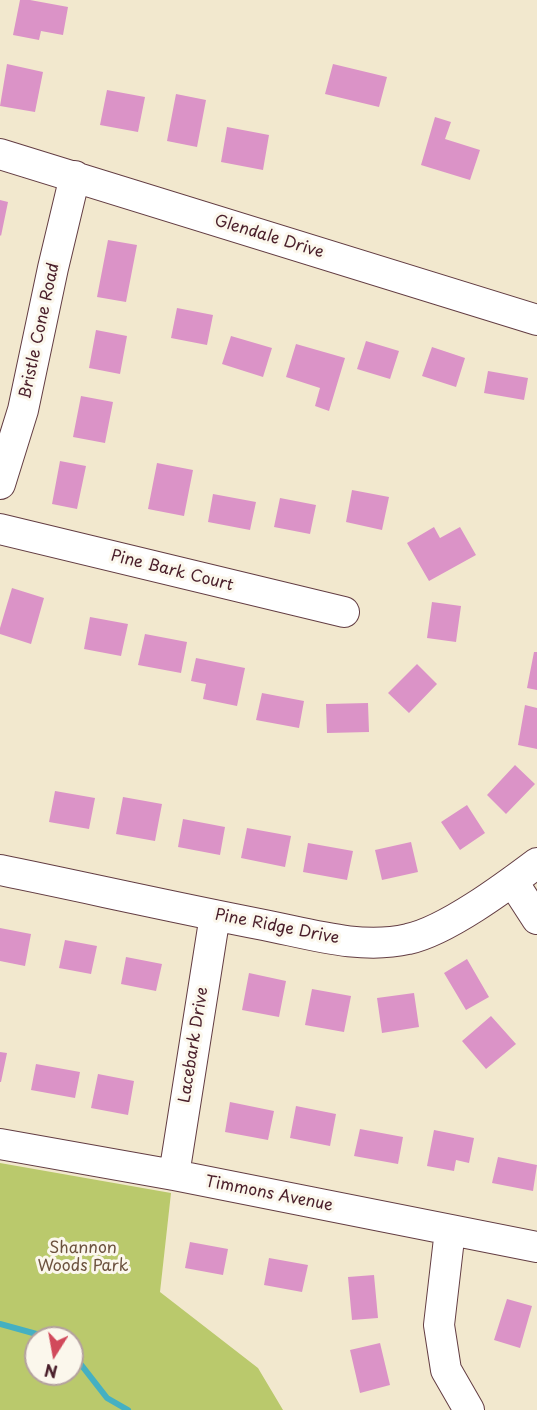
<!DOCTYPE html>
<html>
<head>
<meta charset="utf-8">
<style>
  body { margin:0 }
  #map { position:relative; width:537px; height:1410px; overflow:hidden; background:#f2e8ce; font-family:"Playpen Sans",sans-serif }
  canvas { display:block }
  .north { position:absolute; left:24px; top:1326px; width:60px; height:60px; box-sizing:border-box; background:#fbf7ec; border:2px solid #b4a19f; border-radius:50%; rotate:191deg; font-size:16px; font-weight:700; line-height:24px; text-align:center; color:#4a1f2b }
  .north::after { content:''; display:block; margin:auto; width:21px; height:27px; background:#d1495b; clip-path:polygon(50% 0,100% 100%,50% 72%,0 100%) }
</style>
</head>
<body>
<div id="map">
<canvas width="537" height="1410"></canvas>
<div class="north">N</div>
</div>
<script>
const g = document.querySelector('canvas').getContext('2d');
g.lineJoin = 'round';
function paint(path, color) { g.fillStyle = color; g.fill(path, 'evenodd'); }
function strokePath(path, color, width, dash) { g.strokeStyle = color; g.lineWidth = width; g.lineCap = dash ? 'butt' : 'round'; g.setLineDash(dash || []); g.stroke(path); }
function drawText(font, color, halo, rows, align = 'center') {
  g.font = font + ' "Playpen Sans",sans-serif'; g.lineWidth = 6; g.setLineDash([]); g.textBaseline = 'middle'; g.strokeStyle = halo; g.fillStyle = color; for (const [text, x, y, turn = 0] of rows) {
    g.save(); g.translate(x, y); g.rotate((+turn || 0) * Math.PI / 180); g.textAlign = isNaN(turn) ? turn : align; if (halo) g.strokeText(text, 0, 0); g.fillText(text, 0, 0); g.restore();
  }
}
const green = new Path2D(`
  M0,1163L171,1193L160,1292L258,1368L283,1410H0ZM36,1338H72V1374H36Z`);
const stream = new Path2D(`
  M0,1324L51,1338
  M72,1353L107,1398L128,1410`);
const building = new Path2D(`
  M20,0H30L68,7L63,35L41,31L39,40L13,35Z
  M7,64L43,72L35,112L0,106Z
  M333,64L387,77L379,107L325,94Z
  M107,90L145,97L138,132L100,125Z
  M176,94L206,100L197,147L167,141Z
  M435,117L451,122L445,139L480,150L470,180L421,165Z
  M227,127L269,135L263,170L221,162Z
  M0,200L8,202L1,236L0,235Z
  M108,240L137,245L126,302L97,297Z
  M177,308L213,315L207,345L171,338Z
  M96,330L127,336L120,374L89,368Z
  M231,336L272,348L263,377L222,364Z
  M366,341L399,351L390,379L357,369Z
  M296,344L345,358L329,411L315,406L320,388L286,377Z
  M432,347L465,358L456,387L422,376Z
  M488,371L528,378L524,400L484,393Z
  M81,396L113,402L105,443L73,437Z
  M60,461L86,466L77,509L52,504Z
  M157,463L193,470L184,516L148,509Z
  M352,490L389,497L382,530L346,522Z
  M213,494L256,502L250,530L208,522Z
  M280,498L316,505L310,534L274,527Z
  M434,527L440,538L460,527L476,555L429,581L407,543Z
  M12,588L44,598L31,644L0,634V628Z
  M432,602L461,606L456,642L427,638Z
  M90,617L128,624L121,656L84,649Z
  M145,634L187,642L181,673L138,665Z
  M534,652H537V690L527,688Z
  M196,658L245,668L237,706L203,699L206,684L191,681Z
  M417,664L437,684L409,713L388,693Z
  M262,693L304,701L299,728L256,720Z
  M368,703L369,732L327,733L326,704Z
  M525,705L537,708V749L518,745Z
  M515,765L535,784L506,814L487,795Z
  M55,791L95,798L89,829L49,822Z
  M123,797L162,804L155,841L116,834Z
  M467,805L485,833L460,850L441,822Z
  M183,819L225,827L220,855L178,847Z
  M247,828L291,836L285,867L241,858Z
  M411,842L418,872L382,880L375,850Z
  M308,843L353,851L347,880L303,872Z
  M0,928L31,934L25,966L0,961Z
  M65,940L97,946L91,974L59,968Z
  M126,957L162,964L156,991L121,984Z
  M467,959L489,997L466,1010L444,973Z
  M249,973L286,981L279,1017L242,1010Z
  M312,989L351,996L344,1032L305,1025Z
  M414,993L419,1027L382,1033L377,998Z
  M491,1016L516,1044L486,1069L462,1041Z
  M0,1052L7,1053L1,1082H0Z
  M36,1064L80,1072L75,1098L31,1090Z
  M98,1074L134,1081L128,1115L91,1108Z
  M230,1102L274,1111L268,1140L225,1132Z
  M296,1106L336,1114L330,1146L290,1138Z
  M360,1129L403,1137L398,1164L354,1156Z
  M434,1130L474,1138L469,1163L456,1160L454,1171L427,1166Z
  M498,1157L537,1165L533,1191L492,1183Z
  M190,1242L228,1249L223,1275L185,1268Z
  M269,1258L308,1265L302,1292L264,1285Z
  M374,1275L378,1318L352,1320L348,1277Z
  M507,1299L532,1306L520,1348L494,1340Z
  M380,1343L390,1385L360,1393L350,1350Z`);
const minor = new Path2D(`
  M0,154L537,320
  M0,484L23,410L53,268L75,176
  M0,529L344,612
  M0,870C88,888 176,908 264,925C310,934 361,950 408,939C446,931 505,887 537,863
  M513,882L537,919
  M0,1144L174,1175L537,1247
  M174,1175L215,915
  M450,1230L439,1325L446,1370L469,1410`);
const streetNames = [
  ["Glendale Drive",269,237,17],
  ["Bristle Cone Road",40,331,-78],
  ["Pine Bark Court",172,571,14],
  ["Pine Ridge Drive",277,927,11],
  ["Lacebark Drive",194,1045,-81],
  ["Timmons Avenue",269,1194,11]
];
const parkNames = [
  ["Shannon",83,1249],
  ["Woods Park",83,1267]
];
paint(green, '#bac96c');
strokePath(stream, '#45b0c2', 6);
paint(building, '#db93c7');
strokePath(minor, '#633d43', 32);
strokePath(minor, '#fff', 30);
drawText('16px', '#4a1f2b', '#fbf7ec', streetNames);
drawText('16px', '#6c523e', '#fbf7ec', parkNames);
</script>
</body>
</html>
